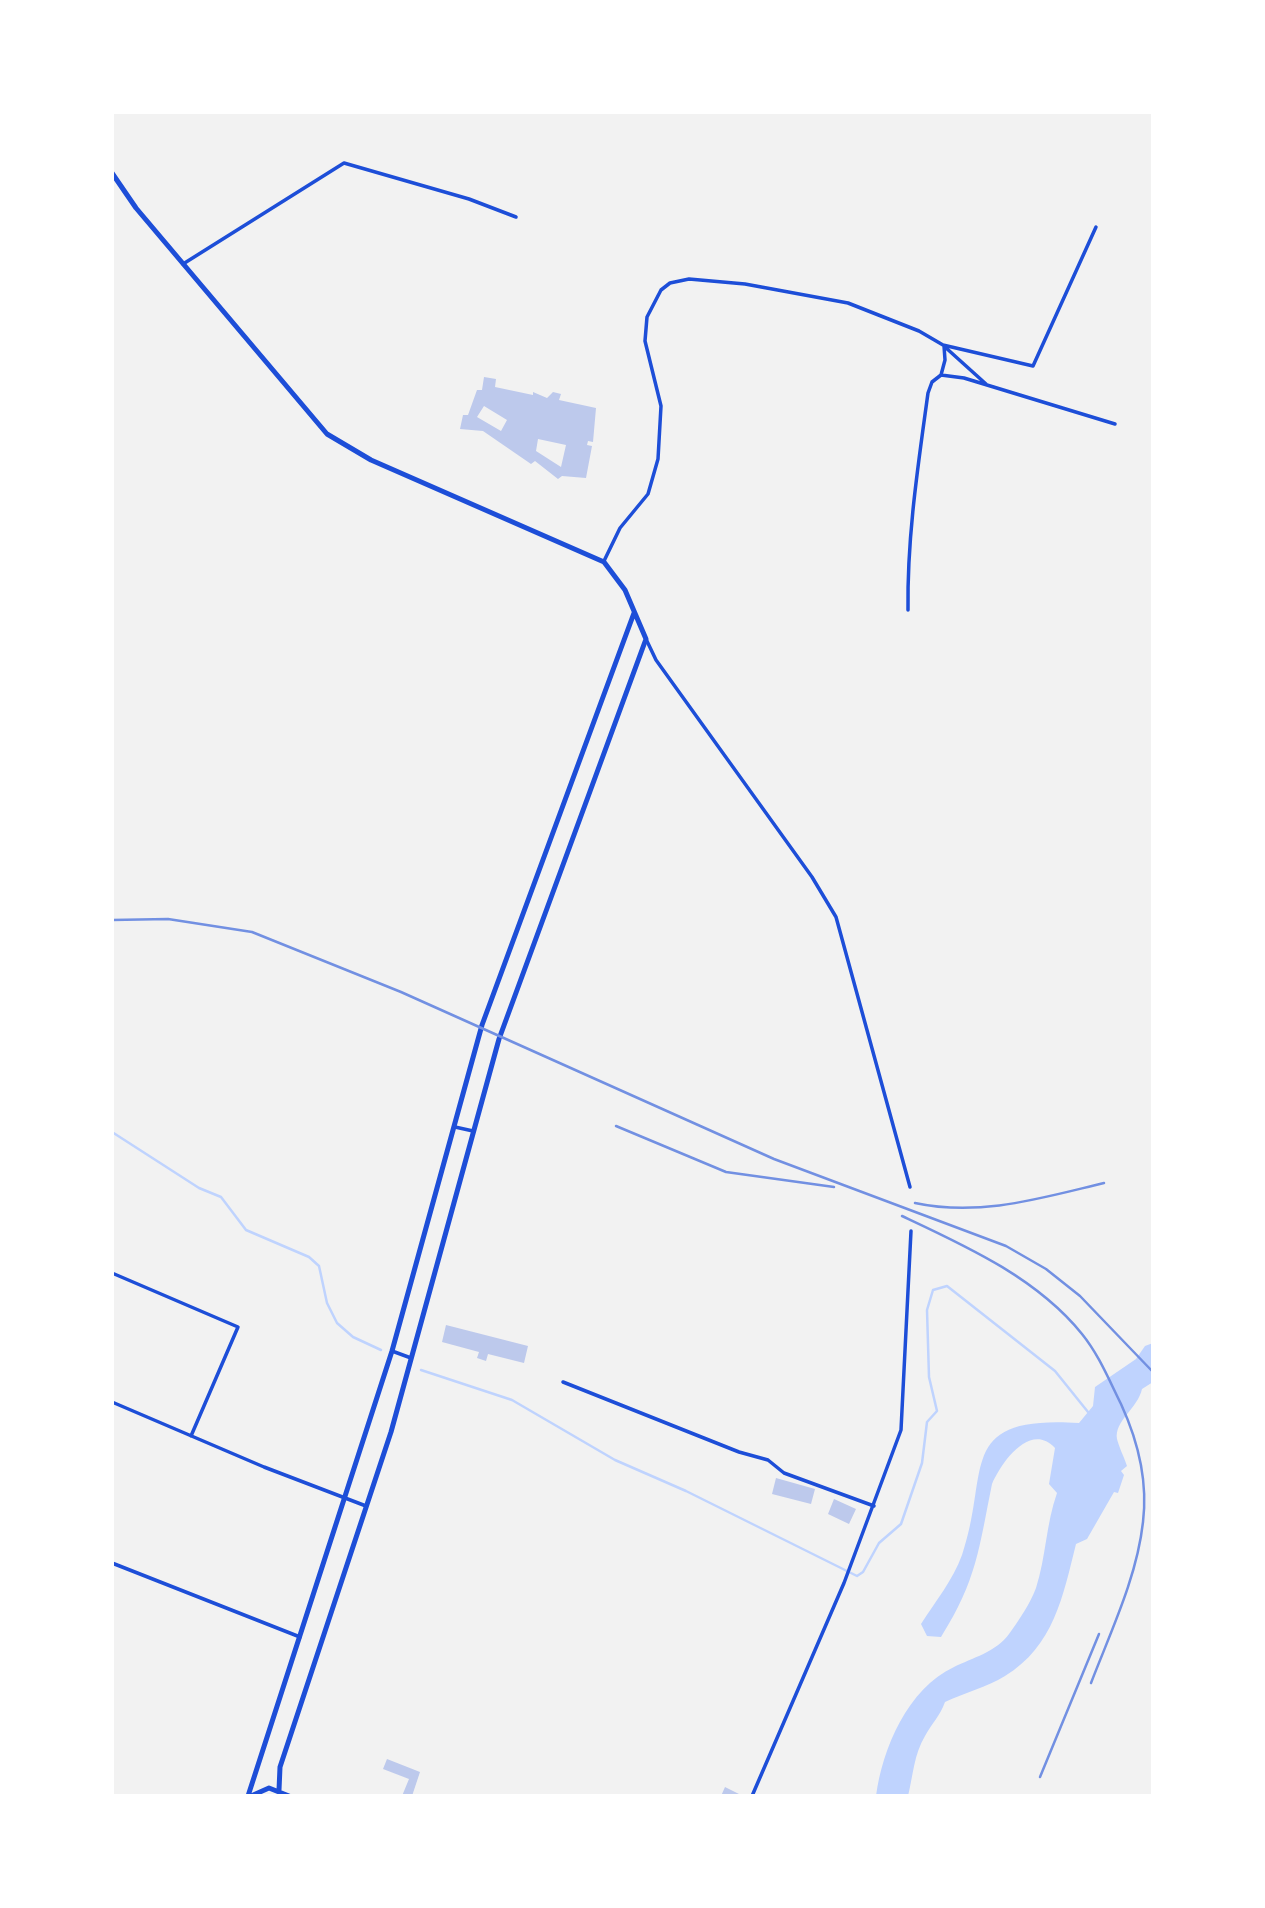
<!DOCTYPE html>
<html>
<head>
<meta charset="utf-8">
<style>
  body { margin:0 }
  #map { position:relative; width:1265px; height:1908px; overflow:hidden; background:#f2f2f2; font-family:"Playfair Display",serif }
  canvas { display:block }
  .frame { position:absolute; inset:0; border:114px solid #fff; pointer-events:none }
</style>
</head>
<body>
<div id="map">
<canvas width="1265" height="1908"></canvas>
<div class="frame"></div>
</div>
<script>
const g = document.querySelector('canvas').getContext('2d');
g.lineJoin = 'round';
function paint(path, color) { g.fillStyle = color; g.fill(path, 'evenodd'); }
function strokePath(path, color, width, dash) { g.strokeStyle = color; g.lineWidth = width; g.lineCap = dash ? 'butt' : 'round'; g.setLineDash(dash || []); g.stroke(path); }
const water = new Path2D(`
  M1153,1343V1382L1142,1389C1138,1408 1114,1421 1117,1439C1119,1447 1124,1457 1127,1466L1121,1471L1124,1475L1118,1493L1114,1492L1087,1539L1076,1544C1063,1596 1054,1646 1005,1676C987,1687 964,1693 945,1702C940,1716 932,1723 925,1736C914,1754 913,1776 908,1796H876C882,1749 908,1688 954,1667C972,1658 996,1652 1009,1634C1019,1620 1030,1604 1036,1588C1046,1557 1046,1524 1057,1493L1049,1484L1055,1448C1030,1421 1001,1463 992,1484C979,1548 977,1580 941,1637L927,1636L921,1624C935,1602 953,1580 962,1555C991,1471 954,1415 1079,1423L1093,1406L1095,1387L1136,1359L1145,1346Z`);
const stream = new Path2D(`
  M112,1132L199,1188L221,1197L246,1230L309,1257L319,1266L327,1303L337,1323L353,1337L381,1350
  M421,1370L512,1400L615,1460L686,1491L857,1576L863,1572L879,1543L901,1524L922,1463L927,1422L937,1411L929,1377L927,1310L933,1290L947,1286L1055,1371L1088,1412`);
const building = new Path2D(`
  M484,377L496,379L495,387L533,395V392L547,398L553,392L561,394L559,400L596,408L593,442L588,441L587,445L592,446L586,478L562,476L558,479L535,461L531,464L483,431L460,429L463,415H468L477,390H482ZM484,406L507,420L501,431L477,417ZM538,439L566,445L561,467L536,451Z
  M446,1325L528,1346L524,1363L488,1354L486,1361L477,1358L479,1352L442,1342Z
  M776,1478L815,1489L811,1504L772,1494Z
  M834,1499L856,1509L849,1524L828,1514Z
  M387,1759L420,1772L412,1796H402L409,1779L383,1769Z
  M725,1787L743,1796H721Z`);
const minor = new Path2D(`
  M183,264L344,163L469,199L516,217
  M945,347L986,384
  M941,375L945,360L944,346
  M604,561L620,528L648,494L658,459L661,406L645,341L647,317L661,290L670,283L689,279L745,284L848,303L919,331L943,345L1033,366L1096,227
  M908,610C907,537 918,466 928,393L932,382L941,375L964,378L1115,424
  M646,639L656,660L812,877L836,917L910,1187
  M455,1127L473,1131
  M112,1273L238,1327L191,1436
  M392,1351L411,1358
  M563,1382L739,1452L768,1460L784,1473L874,1506
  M112,1402L264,1467L366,1506
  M112,1563L300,1637
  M752,1796L844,1583L901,1430L911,1231`);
const secondary = new Path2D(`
  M112,173L136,208L327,434L371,460L604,562L625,590L646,639L499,1039L391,1432L280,1767L279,1790
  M248,1796L392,1351L482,1025L634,613
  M251,1796L269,1788L289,1796`);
const rail = new Path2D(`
  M112,920L168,919L252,932L401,992L774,1159L1006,1246L1046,1269L1080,1296L1153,1372
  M616,1126L726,1172L834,1187
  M915,1203C980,1217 1041,1198 1104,1183
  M902,1216C966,1246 1037,1278 1082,1334C1099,1355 1109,1380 1121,1404C1138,1441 1148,1481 1143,1522C1137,1577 1111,1631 1091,1683
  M1040,1777L1099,1634`);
paint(water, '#bfd3fe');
strokePath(stream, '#bfd3fe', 2.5);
paint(building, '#bdc9ec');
strokePath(minor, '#1d4ed8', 3.5);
strokePath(secondary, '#1d4ed8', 5);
strokePath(rail, '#7290e2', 2.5);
</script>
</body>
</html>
